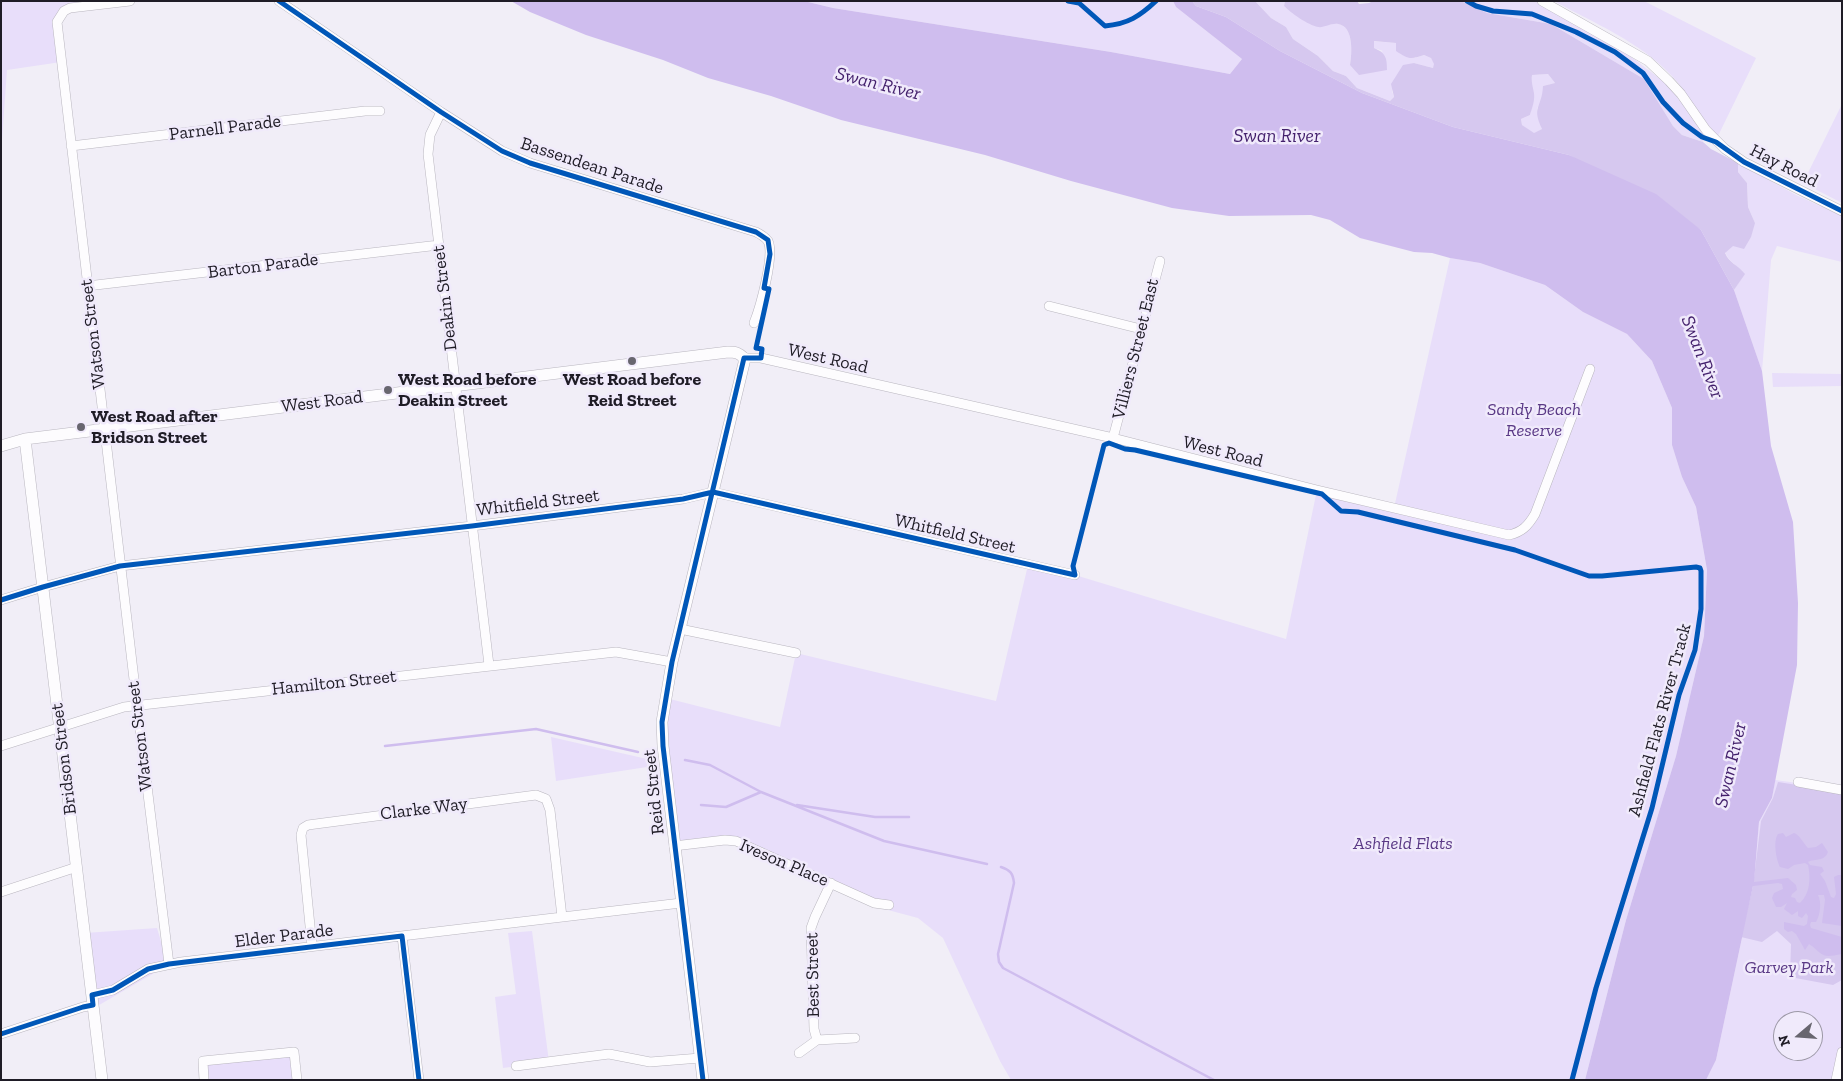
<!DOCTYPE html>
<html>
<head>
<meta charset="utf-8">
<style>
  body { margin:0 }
  #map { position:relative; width:1843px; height:1081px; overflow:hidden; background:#f1eef7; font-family:"Zilla Slab",serif }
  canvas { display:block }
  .frame { position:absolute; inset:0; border:2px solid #1f1c26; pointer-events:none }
  .north { position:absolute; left:1773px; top:1011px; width:50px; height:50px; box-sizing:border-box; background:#f0eafb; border:1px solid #9c98a6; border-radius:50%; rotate:252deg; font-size:14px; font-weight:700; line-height:20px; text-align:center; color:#1f1c26 }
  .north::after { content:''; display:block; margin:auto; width:18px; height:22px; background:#68666f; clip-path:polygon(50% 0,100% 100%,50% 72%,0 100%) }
</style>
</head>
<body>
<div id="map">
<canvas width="1843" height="1081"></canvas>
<div class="frame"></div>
<div class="north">N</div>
</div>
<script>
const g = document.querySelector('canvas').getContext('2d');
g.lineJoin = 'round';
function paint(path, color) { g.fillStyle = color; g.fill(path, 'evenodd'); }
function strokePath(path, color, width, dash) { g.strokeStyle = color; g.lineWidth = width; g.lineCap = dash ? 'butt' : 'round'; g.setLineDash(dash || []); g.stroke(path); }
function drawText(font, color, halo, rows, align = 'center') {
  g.font = font + ' "Zilla Slab",serif'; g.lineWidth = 5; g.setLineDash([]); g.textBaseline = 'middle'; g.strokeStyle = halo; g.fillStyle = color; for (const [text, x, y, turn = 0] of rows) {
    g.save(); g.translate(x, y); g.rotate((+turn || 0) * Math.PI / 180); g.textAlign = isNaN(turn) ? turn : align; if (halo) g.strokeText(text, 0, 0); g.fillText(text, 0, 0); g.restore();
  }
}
const green = new Path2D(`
  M1,1H130L70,8L59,16L61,62L7,70L1,154Z
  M804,1H1173L1176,7L1242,59L1230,74L1111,52L833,8Z
  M1255,1H1285L1284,6L1318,27C1323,26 1332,23 1338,24C1354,26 1352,54 1350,65L1383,51L1374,48L1373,41L1396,43L1415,58L1424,55L1431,58L1435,64L1433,68L1414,63L1392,91L1394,97L1390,101L1357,88L1346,76L1333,71L1318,56L1293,39L1286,27L1271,18Z
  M1461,1H1537L1622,50L1668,85L1706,135L1703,142L1682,135L1673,126L1644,79L1551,24L1487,13Z
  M1554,1H1644L1756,58L1718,136C1699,118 1689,93 1671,75C1640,42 1594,23 1554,1Z
  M1548,74L1555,83L1543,86V96L1537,109L1542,129L1533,134L1522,125L1521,119L1530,115L1534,95L1531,81L1532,75Z
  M1842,104V203L1803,183Z
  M1738,163L1796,195L1842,216V262L1777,246L1771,260L1762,371L1734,290L1744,274C1737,264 1730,264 1725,252L1755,223L1748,207L1747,183L1738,172Z
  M1450,258L1480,263L1545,285L1583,312L1627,334L1652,361L1672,408V445L1682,477L1696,507L1707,570L1704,636L1676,756L1626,920L1585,1080H1011L1000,1061L943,938L918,918L873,906L737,843L675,849L663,746L666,698L780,727L796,653L996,701L1028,565L1075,575L1286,639L1317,490L1394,508Z
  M1772,373L1842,374V386L1773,387Z
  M551,737L647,759V767L556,781Z
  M1775,780L1842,789V1080H1706L1716,1060L1753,886L1759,822L1772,798ZM1783,1021H1813V1051H1783Z
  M157,928L168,965L94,1008L85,933Z
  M532,931L549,1062L503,1068L495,997L516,994L508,933Z
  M294,1052L297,1080H204L203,1061Z`);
const forest = new Path2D(`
  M1192,1H1255L1271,18L1286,27L1293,39L1318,56L1333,71L1346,76L1357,88L1390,101L1394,97L1391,84L1403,65L1414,63L1433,68L1434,64L1431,58L1424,55C1410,60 1408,59 1396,51V43L1374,41V48C1386,53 1387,58 1387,70L1359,75L1350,65C1352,54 1354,26 1338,24C1331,23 1324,28 1318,27C1308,25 1291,13 1284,6L1285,1H1357L1359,4L1369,3L1373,1H1461L1487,13L1551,24L1644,79L1673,126L1682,135L1703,142L1711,149L1738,163V172L1747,183L1748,207L1755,223L1751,237L1744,249L1733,246L1725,253C1730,264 1737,264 1745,274L1734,290L1701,230L1569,155L1453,127L1362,93L1280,51L1226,17L1196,6ZM1548,74L1555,83L1543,86C1542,108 1531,106 1542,129L1534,133L1522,125L1521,119L1530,115C1532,108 1535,101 1534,93C1533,87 1531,82 1532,75Z
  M1778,782L1842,792V980L1833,985L1790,977L1791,944L1777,931L1762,942L1741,937L1753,886L1761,821L1773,798Z`);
const water = new Path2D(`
  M511,1H804L833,8L1111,52L1230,74L1242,59L1176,7L1173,1H1192L1196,6L1226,17L1280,51L1362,93L1453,127L1569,155L1656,194L1701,230L1734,290L1762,371L1771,446L1793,522L1798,603L1797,665L1772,798L1759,822L1754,882L1788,878L1796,885L1797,890L1792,894L1791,897L1795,898L1797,902L1800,903C1810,894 1811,878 1808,865L1805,863L1794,865L1788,869L1780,867C1776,859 1773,841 1778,834L1783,833L1786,837L1794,833C1800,835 1803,843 1808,848L1816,847L1822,843L1828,852C1824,862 1816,858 1808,862L1810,865L1822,867L1824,871L1820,874L1825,881L1831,897L1834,898L1836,894L1834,877L1838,875H1841L1842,926L1822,923L1825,900L1824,895H1818C1822,903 1820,915 1816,922H1811L1810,925L1811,928L1842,937V954C1819,959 1824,954 1809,944L1805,950L1796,934L1792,931L1788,932L1784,929V922L1804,926L1807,924L1808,916L1806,913L1802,918L1798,916V911L1792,915L1784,909L1787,903L1781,907H1776L1772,898L1774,893L1783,889L1782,884L1778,883L1753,886L1716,1060L1706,1080H1585L1626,920L1676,756L1704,636L1707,570L1696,507L1682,477L1672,445V408L1652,361L1627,334L1583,312L1545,285L1480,263L1450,258L1432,253L1414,252L1360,238L1330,220L1311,215L1229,216L1172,208L1071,181L985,155L841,120L771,96L708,78L663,60L586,35L530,12Z`);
const stream = new Path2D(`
  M385,746L536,729L638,752
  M685,760L710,765L761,792L884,841L987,864
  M701,805L726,807L761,792
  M797,805L875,817H909
  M1001,867C1010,870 1013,873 1014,883L998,954L999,962L1003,968L1214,1080`);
const minor = new Path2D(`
  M130,1L70,8L64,11L57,22L137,705L169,964
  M279,1L441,112L502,151L530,163L756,232C760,234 765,237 768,241C775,255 760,308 754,323
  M1542,1L1648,61L1669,81L1681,94L1706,130L1725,149L1744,162L1842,211
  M441,112L430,135L428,154L489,665
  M71,146L365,111H380
  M87,286L439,245
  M1049,306L1141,329
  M744,358H761L1113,438L1317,490L1509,535C1522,532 1528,526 1535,514L1590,369
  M1113,438L1160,261
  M1,600L43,587L120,566L472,526L683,499L713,492L1075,575
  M680,629L796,653
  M1,746L124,707L616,652L672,662
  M1798,782L1842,790
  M674,846L725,840L736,841L874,903L889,905
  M1,892L77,867
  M402,936L419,1080
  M312,946L301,835L303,828L308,825L536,795L546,799L550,810L562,917
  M92,995L113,990L148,969L181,962L681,903
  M1,1034L83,1007L93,1005
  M817,1040L855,1038
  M799,1053L817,1040L814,1029L811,928L815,917L831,883
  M516,1066L609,1054L650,1062L700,1058
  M204,1080L203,1061L294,1052L297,1080
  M1836,1080L1842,1052`);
const tertiary = new Path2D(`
  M25,439L102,1080
  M1,446L25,439L728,352C736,352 739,353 744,358V363L672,662L662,722L663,746L703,1080`);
const cycleway = new Path2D(`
  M279,1L441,112L502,151L530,163L756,232L768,240L770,254L764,288L769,289L756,348L762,349L761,358H744L672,662L662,722L663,746L703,1080
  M1068,1L1079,3L1105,26C1128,24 1140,16 1156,1
  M1467,1L1476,6L1493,11L1532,14L1576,32L1615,52L1643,73L1663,102L1683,123L1702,137L1716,142L1744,162L1842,211
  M1,600L43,587L120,566L472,526L683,499L713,492L1075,575L1073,566L1104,445L1109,443L1125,449L1135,450L1322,494L1341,511L1358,512L1515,550L1589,576H1602L1696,567L1700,568L1701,571V609L1695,650L1679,695L1652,808L1596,988L1572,1080
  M1,1034L83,1007L93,1005L92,995L113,990L148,969L169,964L402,936L419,1080`);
const markers = [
  [632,361,5,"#68666f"],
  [388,390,5,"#68666f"],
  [81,427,5,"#68666f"]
];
const streetNames = [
  ["Parnell Parade",225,128,-7],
  ["Bassendean Parade",592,166,18],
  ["Hay Road",1784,166,27],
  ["Barton Parade",263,266,-7],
  ["Deakin Street",445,298,-97],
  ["Watson Street",93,334,-97],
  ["Villiers Street East",1136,349,-76],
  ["West Road",828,359,13],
  ["West Road",322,402,-7],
  ["West Road",1223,452,14],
  ["Whitfield Street",538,503,-7],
  ["Whitfield Street",955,534,13],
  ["Hamilton Street",334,683,-6],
  ["Ashfield Flats River Track",1660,720,-75],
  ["Watson Street",140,736,-97],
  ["Bridson Street",64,759,-97],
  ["Reid Street",654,792,-96],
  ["Clarke Way",424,809,-7],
  ["Iveson Place",784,863,23],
  ["Elder Parade",284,936,-7],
  ["Best Street",813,975,-91]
];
const poiNames = [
  ["West Road before",398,380],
  ["Deakin Street",398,401],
  ["West Road before",632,380,"center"],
  ["Reid Street",632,401,"center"],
  ["West Road after",91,417],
  ["Bridson Street",91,438]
];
const parkNames = [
  ["Sandy Beach",1534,410],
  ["Reserve",1534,431],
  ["Ashfield Flats",1403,844],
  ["Garvey Park",1789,968]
];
const waterNames = [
  ["Swan River",878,84,14],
  ["Swan River",1277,137],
  ["Swan River",1702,357,69],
  ["Swan River",1731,765,-77]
];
paint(green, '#e8defa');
paint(forest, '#d6c8ef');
paint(water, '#cfbdee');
strokePath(stream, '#cfbdee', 2.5);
strokePath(minor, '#b9b6bf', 10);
strokePath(tertiary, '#b9b6bf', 12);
strokePath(minor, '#fdfcfe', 9);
strokePath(tertiary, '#fdfcfe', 11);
strokePath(cycleway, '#0057b8', 5);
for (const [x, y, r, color] of markers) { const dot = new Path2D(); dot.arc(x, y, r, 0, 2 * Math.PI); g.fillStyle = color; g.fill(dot); strokePath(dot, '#f0eafb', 2); }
drawText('18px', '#1f1c26', '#f0eafb', streetNames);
drawText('bold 18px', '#1f1c26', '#f0eafb', poiNames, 'left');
drawText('italic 18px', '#5a3986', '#f0eafb', parkNames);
drawText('italic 19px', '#421f6b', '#f0eafb', waterNames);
</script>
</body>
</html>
